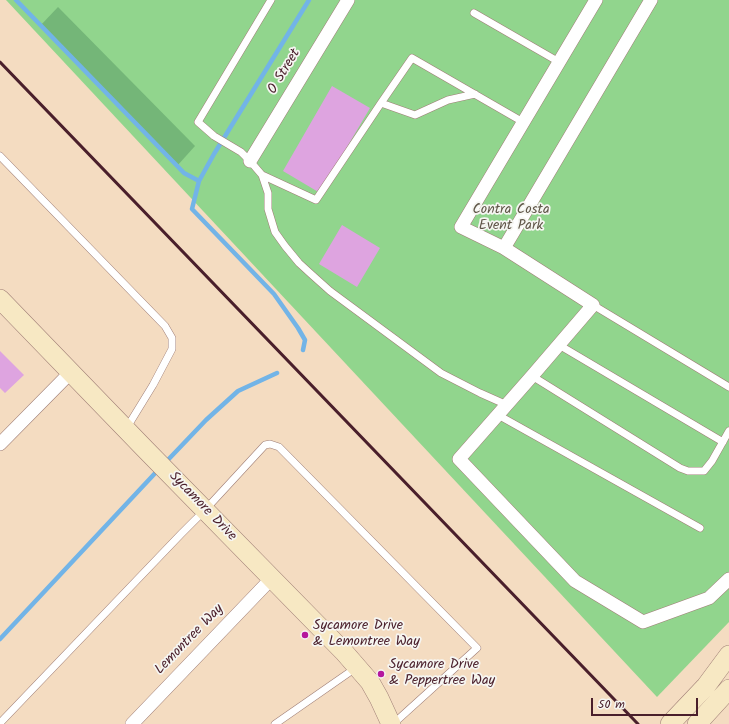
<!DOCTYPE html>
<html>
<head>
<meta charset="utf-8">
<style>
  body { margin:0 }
  #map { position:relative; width:729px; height:724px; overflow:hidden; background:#f4dcc1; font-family:Kalam,sans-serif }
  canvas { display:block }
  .scale { position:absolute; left:591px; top:698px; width:107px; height:18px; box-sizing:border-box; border:2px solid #4a1f2b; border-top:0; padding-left:5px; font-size:12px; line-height:14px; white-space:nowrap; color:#4a1f2b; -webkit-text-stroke:3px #f6f6f2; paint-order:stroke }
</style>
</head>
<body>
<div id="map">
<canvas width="729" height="724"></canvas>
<div class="scale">50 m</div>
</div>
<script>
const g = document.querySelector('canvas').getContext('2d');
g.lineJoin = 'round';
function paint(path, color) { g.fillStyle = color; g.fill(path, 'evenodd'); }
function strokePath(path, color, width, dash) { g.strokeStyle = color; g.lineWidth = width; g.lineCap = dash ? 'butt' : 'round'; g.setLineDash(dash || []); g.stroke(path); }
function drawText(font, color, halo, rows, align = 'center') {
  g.font = font + ' Kalam,sans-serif'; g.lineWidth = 3.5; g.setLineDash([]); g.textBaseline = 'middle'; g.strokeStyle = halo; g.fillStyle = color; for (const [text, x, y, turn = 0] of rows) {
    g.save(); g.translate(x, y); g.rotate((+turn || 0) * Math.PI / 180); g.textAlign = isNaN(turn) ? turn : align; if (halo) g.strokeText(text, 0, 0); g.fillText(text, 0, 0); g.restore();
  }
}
const green = new Path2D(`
  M6,0H729V622L657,697Z`);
const forest = new Path2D(`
  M58,7L195,146L177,166L40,26Z`);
const stream = new Path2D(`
  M16,0L184,173L199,181
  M303,350L305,340L298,328L274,294L192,209L199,181L214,154L309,0
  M165,463L206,420L238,391L277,373
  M0,639L159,469`);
const building = new Path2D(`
  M332,86L370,108L320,193L283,171Z
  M342,225L380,248L357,287L319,264Z
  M0,351L24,375L5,393L0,388Z`);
const lane = new Path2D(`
  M271,0L198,122L214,136L241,152L250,161L262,175L268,193V209L275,232L285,246L299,263L311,274L330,291L441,373L480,393L507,405
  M474,13L559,62
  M381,103L415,115L448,100L475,94
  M0,156L165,326L172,338V349L153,385L126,429
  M262,175L316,200L381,103L412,58L523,122
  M593,305L729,387
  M559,345L723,442
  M532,376L680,468L688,471H704L712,461L729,431
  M498,415L700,528
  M0,723L181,534L205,510L265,445L270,444L279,447L477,648L393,724
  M275,724L357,667`);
const street = new Path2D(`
  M596,0L461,227L504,248L593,305L532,376L459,459L575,581L643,622L709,598L729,579
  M250,161L348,0
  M504,248L651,0
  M0,444L71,372
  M132,724L271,579`);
const secondary = new Path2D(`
  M0,299L145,449L344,652L370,682L379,698L391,724
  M670,724L706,686L729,655
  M697,724L729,689`);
const rail = new Path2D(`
  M0,62L638,724`);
const markers = [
  [305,635,4,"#b5179e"],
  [381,674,4,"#b5179e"]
];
const streetNames = [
  ["O Street",285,72,-59],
  ["Sycamore Drive",202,507,46],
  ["Lemontree Way",190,640,-46]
];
const parkNames = [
  ["Contra Costa",511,211],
  ["Event Park",511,227]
];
const poiNames = [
  ["Sycamore Drive",313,627],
  ["& Lemontree Way",313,643],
  ["Sycamore Drive",389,666],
  ["& Peppertree Way",389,682]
];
paint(green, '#91d58d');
paint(forest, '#74b678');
strokePath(stream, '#72b4e7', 4.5);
paint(building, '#dea4e0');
strokePath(lane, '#9f7e76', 8);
strokePath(street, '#9f7e76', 14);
strokePath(secondary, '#9f7e76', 20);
strokePath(lane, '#fff', 7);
strokePath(street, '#fff', 13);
strokePath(secondary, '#f7e8c3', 19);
strokePath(rail, '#4a1f2b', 3);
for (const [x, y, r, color] of markers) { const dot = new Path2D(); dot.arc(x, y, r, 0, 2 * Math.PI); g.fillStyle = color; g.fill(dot); strokePath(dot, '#f6f6f2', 1.5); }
drawText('14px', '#4a1f2b', '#f6f6f2', streetNames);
drawText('14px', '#5f5648', '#f6f6f2', parkNames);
drawText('14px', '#4a1f2b', '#f6f6f2', poiNames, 'left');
</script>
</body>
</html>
